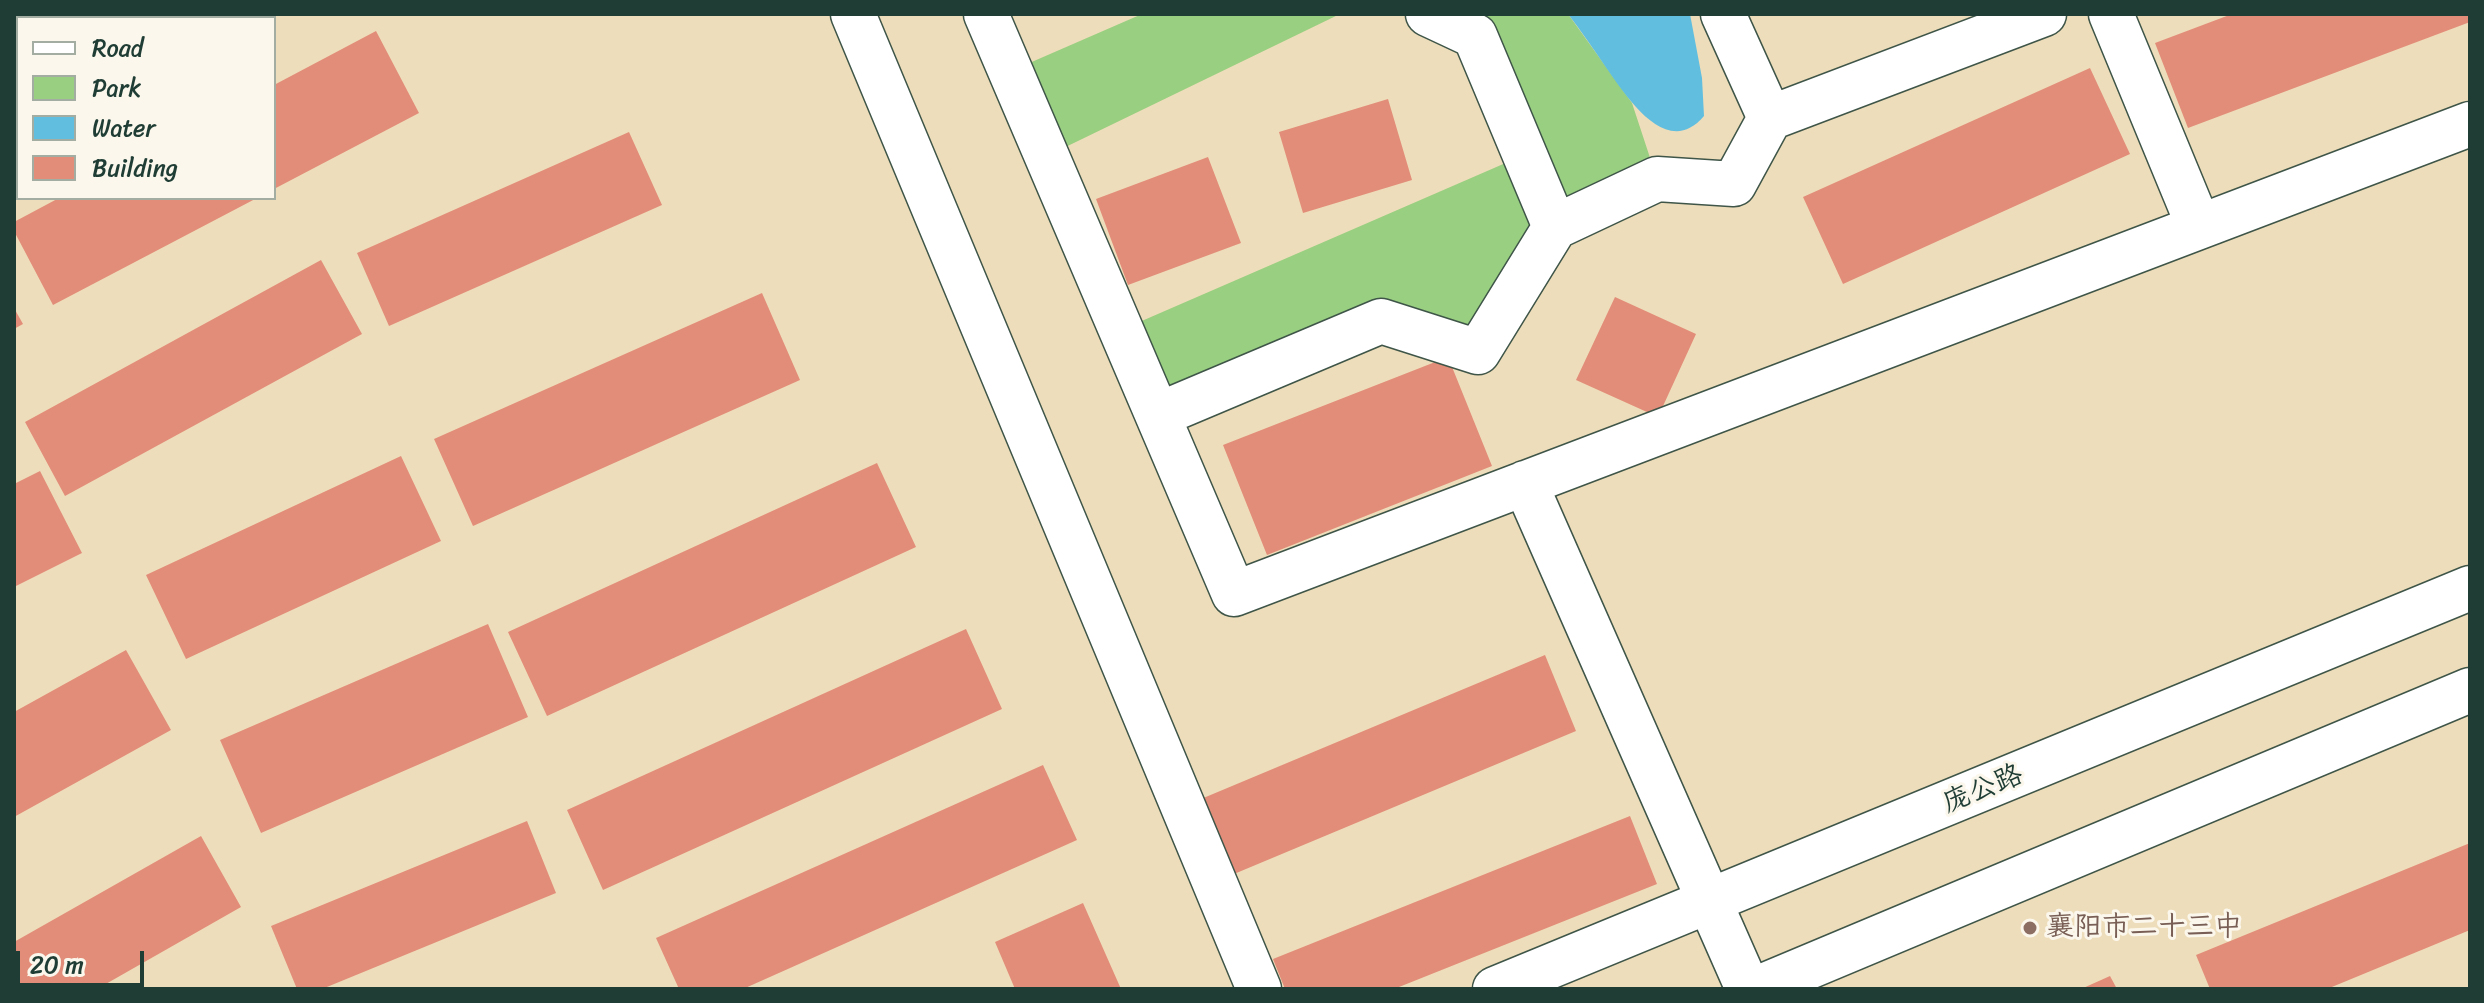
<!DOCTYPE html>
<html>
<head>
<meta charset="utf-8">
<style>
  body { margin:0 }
  #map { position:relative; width:2484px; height:1003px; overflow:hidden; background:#eeddba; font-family:Sriracha,sans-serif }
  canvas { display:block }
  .frame { position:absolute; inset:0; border:16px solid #1f3d34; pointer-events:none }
  .legend { position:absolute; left:16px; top:16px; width:260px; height:184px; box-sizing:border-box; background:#fbf7ec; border:2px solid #a3ada2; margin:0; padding:10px 14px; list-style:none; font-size:24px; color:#1f3d34 }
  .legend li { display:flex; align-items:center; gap:16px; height:40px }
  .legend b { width:40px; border:2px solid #a3ada2 }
  .scale { position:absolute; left:16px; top:951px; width:128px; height:36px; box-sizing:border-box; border:4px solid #1f3d34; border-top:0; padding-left:10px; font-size:24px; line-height:28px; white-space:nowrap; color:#1f3d34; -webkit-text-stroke:6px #fbf7ec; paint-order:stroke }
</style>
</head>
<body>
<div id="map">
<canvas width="2484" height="1003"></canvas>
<div class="frame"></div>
<ul class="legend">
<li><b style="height:10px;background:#fff"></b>Road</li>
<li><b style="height:22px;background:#99cf80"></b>Park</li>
<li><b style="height:22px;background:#61bedf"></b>Water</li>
<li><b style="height:22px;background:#e28d79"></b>Building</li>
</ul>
<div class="scale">20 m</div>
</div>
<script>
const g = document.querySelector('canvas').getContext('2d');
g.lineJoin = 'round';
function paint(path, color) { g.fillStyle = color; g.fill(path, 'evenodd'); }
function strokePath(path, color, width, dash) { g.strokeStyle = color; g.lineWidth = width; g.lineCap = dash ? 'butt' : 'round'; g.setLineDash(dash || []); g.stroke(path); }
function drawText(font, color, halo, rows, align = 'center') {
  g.font = font + ' Sriracha,"LXGW WenKai TC",sans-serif'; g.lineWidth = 6; g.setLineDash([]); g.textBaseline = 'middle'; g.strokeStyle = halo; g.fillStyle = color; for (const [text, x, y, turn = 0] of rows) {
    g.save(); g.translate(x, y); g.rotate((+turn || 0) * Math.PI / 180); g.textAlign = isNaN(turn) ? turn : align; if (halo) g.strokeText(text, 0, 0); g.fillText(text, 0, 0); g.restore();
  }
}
const green = new Path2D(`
  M1142,14H1340L1047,156L1011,71Z
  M1428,14H1568L1632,103L1657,179L1555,227L1478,352L1381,321L1158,415L1121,330L1524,155L1475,36Z`);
const water = new Path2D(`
  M1568,14H1690L1702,78L1704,116C1666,161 1625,94 1605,66C1593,48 1581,31 1568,14Z`);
const building = new Path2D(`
  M86,14H254L247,18H79Z
  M2232,14H2470V22L2188,128L2155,43Z
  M376,31L419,113L274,189V85Z
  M18,45V134L14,137V47Z
  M2090,68L2130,154L1843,284L1803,197Z
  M1388,99L1412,180L1303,213L1279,132Z
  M629,132L662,205L389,326L357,253Z
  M1208,157L1241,243L1128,285L1096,199Z
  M59,198H257L53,305L14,231V222Z
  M321,260L362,334L65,496L25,422Z
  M762,293L800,380L473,526L434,439Z
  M1615,297L1696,334L1658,417L1576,380Z
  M14,308L23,324L14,329Z
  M1448,357L1492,466L1267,555L1223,445Z
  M401,456L441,541L186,659L146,575Z
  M877,463L916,547L547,716L508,632Z
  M40,471L82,553L14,587V484Z
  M488,624L528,717L261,833L220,740Z
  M966,629L1002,709L603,890L567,810Z
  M126,650L171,730L14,817V712Z
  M1545,655L1576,731L1234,874L1201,799Z
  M1043,765L1077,840L743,989H679L656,938Z
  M1630,816L1657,884L1394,989H1285L1273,959Z
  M527,821L556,893L322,989H297L271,926Z
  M201,836L241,907L97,989H14V942Z
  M2470,843V930L2327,989H2210L2196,955Z
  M1083,903L1121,989H1015L995,942Z
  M2110,976L2117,989H2081Z`);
const minor = new Path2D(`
  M853,14L1259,989
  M986,14L1234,594L2470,124
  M2111,14L2199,227
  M1770,118L2044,14
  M1555,227L1657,179L1734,184L1770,118L1723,14
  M1158,415L1381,321L1478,352L1555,227L1475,36L1428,14
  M1525,483L1748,989`);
const major = new Path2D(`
  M1495,989L2470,588
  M1756,989L2470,690`);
const markers = [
  [2030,928,8,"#8d6e63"]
];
const streetNames = [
  ["庞公路",1983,790,-22]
];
const educationNames = [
  ["襄阳市二十三中",2046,928]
];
paint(green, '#99cf80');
paint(water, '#61bedf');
paint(building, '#e28d79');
strokePath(minor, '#3e5548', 47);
strokePath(major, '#3e5548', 47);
strokePath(minor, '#fff', 44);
strokePath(major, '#fff', 44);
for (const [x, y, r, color] of markers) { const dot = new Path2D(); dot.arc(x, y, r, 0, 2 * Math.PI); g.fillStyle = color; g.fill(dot); strokePath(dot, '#fbf7ec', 3); }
drawText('28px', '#1f3d34', '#fbf7ec', streetNames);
drawText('28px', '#785e54', '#fbf7ec', educationNames, 'left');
</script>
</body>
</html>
